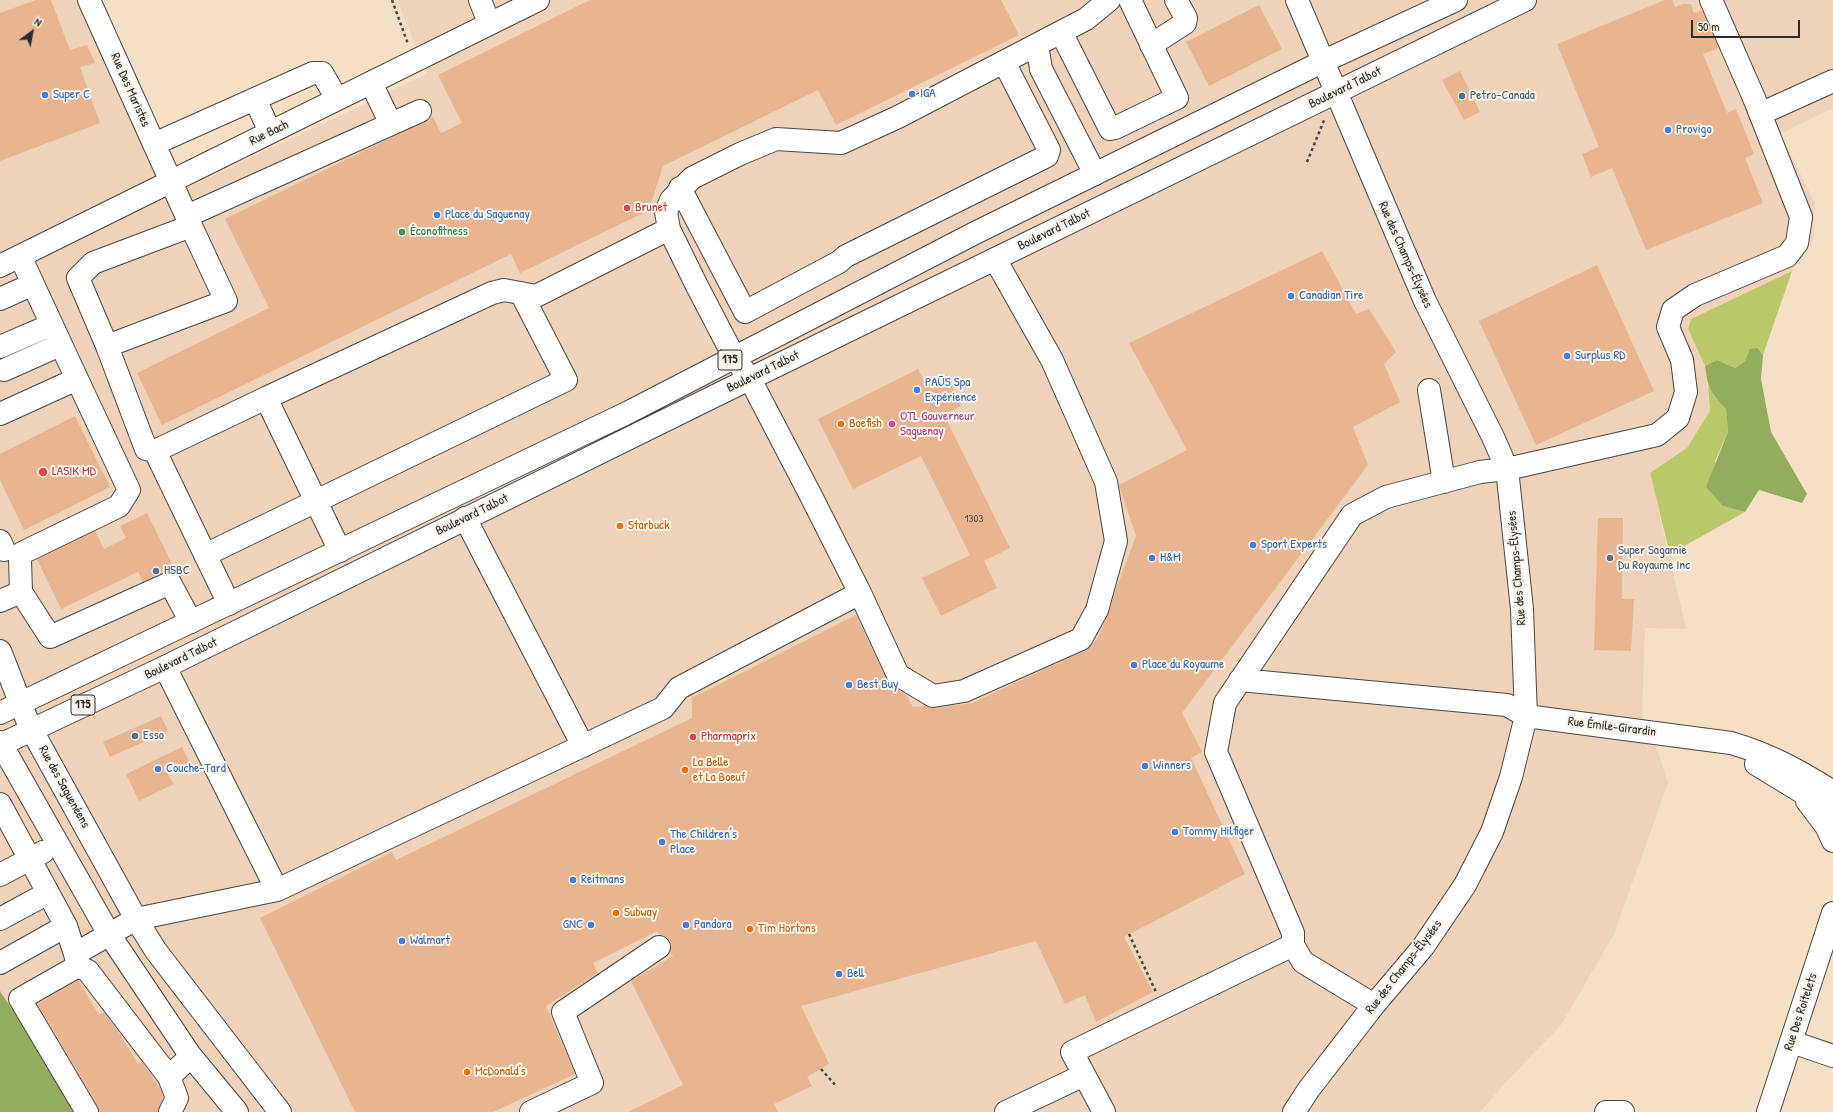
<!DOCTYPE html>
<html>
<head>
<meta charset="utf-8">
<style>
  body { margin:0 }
  #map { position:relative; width:1833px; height:1112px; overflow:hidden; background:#f5e0c6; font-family:"Patrick Hand",sans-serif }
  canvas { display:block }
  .north { position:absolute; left:12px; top:12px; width:40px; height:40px; -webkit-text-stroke:3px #f7f3e8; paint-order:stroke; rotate:32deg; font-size:11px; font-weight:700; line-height:16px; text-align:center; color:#2b2b2b }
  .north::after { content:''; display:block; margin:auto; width:14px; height:18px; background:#2b2b2b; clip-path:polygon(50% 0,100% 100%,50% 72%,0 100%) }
  .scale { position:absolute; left:1691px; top:20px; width:109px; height:18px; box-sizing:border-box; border:2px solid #2b2b2b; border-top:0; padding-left:5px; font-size:12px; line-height:14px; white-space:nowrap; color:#2b2b2b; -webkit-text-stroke:3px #f7f3e8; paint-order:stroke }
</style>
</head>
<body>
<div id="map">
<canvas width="1833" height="1112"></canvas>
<div class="north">N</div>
<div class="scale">50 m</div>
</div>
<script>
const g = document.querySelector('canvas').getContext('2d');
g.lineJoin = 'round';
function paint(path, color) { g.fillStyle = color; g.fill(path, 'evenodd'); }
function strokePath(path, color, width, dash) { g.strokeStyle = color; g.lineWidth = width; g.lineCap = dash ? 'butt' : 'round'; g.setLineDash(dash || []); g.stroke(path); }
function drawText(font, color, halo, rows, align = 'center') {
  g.font = font + ' "Patrick Hand",sans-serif'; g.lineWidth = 4; g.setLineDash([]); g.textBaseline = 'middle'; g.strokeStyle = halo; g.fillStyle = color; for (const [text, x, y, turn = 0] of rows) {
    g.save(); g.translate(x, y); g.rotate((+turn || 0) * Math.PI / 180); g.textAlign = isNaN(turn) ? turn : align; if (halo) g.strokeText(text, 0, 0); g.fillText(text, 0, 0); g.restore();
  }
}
const built = new Path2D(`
  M0,0H82L166,198L427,74L397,0H1833V108L1780,134L1815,203L1814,240L1792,271L1691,319L1688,329L1705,366L1710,411L1687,449L1650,473L1686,629L1645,628L1642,714L1657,749L1668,783L1614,934L1561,1025L1504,1084L1480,1112H75L57,1078L0,991Z`);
const green = new Path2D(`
  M1792,271L1763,355L1758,348L1745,361L1735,368L1717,360L1705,366L1688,329L1691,319Z
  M1708,385L1714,396L1726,409L1728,432L1715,461L1723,506L1745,512L1670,554L1650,473L1687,448L1710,411Z`);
const forest = new Path2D(`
  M1758,348L1763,355L1761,379L1771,432L1807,494L1802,503L1759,490L1745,512L1723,506L1706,487L1728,432L1726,409C1710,392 1708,389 1705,366L1717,360L1735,368L1745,361L1750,349Z
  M0,991L57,1078L75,1112H0Z`);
const building = new Path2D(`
  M36,0H51L70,50L87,45L95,63L80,67L100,123L0,161V13Z
  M590,0H1001L1019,35L836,125L818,90L663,166L649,210L520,273L511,254L162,425L137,373L269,308L225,219L433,117L441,133L462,123L438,75Z
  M1665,0H1672L1675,7L1683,4H1691L1694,13L1702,10L1719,48L1703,54L1727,113L1736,109L1754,154L1745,158L1763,203L1646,250L1612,168L1591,177L1582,154L1599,147L1557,44Z
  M1259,5L1282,49L1209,86L1186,42Z
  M1460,71L1480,112L1464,120L1442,80Z
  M1322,251L1356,314L1369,309L1396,352L1384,364L1400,402L1353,427L1368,465L1182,713L1202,752L1191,758L1245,874L1124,937L1153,992L1096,1022L1085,995L1065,1004L1036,941L801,1006L829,1064L807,1077L812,1086L774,1104L778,1112H628L683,1085L631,981L673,956L670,952L671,946L670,940L665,936L660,935L657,931L593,963L598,973L546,1006L575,1074L493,1112H355L260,918L392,852L396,860L692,718V698L856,615L887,680L892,686L906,695L913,707L925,706L935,708L972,703L1086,650L1096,641L1108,616L1116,589L1136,536L1119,485L1187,450L1129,343Z
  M1597,265L1654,391L1536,445L1479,321Z
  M918,369L926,385L946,375L961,406L944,415L1010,548L984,561L997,588L941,616L922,578L970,555L921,456L853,489L818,419Z
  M75,416L110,487L24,530L0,480V454Z
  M147,513L176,572L165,571L143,582L138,572L61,609L37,559L95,531L104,549L126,538L120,526Z
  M1598,518H1623L1622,599H1634L1631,651L1594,650Z
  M161,716L168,731L110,757L103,742Z
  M182,747L190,763L168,774L174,784L139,801L126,774Z
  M78,980L99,1015L104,1012L117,1030L138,1064L142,1062L160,1088L163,1097L158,1112H99L98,1106L38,1004Z`);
const path = new Path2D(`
  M392,0L408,44
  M1307,162L1325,118
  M1129,934L1156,992
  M821,1069L837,1087`);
const minor = new Path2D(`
  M89,0L191,226
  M480,0L489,23
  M1061,32L1110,129L1115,128L1177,98L1130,0
  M1037,45L1041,69L1095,174
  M1151,45L1185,23L1186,18L1176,0
  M371,83L391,124
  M255,99L270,132
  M1760,114L1833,81
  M154,144L313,73H322L337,99
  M680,188L745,312L839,262L846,256L1047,156L1049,150L1004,62
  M187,216L420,111
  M20,256L77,379
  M995,259L1052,360L1106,482L1116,541L1097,610L1081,639L964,691L933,696L898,675L860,593L810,494L750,379L734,357L697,286L669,229L666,212L671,200L692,178L740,154L776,139L841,143L898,117L1086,19L1109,0
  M0,266L538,0
  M0,299L33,284
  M107,346L226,301L191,226L93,263L78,278L107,346L146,449L155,451
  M0,347L51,325
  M4,370L60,345
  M1429,390L1444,482
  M0,414L77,379L129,490L119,506L22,553L20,559L21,592L0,601
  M465,518L583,746
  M0,541L4,550
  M340,551L266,398L492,293L504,290L536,296L669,229
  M205,555L566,380L521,293
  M21,592L50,637L170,583L191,622
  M229,604L155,451L266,398
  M0,651L29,725L136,919L156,951L280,1112
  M165,667L277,890
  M1240,680L1507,705L1526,716L1731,743C1769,754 1800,771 1833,792
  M0,742L109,934L190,1055L237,1112
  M1756,764L1833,811
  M1807,801L1826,826L1833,841
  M0,804L66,926L75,954L136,919L277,890L663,708L679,688L860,593
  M0,875L43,852
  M0,919L48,893
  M1293,945V933L1216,752L1225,703L1352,515L1386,497L1480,472L1507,469L1657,435L1678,418L1686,392L1682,360L1668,327L1673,310L1695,295L1787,256L1797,243L1801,217L1754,98L1711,0
  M75,954L78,966L20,999L87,1112
  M0,963L66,926
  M78,966L88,971L169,1077L191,1056
  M1792,1042L1833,1056
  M169,1077L177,1098L170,1112
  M531,1112L592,1083L563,1012L659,947
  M1006,1112L1084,1075
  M1104,1112L1072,1052L1293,945L1303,962L1374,1005
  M1294,1112L1309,1089L1374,1005L1423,947L1465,885L1492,832L1511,777L1526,716L1522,609L1507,469L1493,437L1425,301L1297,0
  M1606,1112H1623
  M1768,1112L1833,913`);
const major = new Path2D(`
  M0,713L629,412L975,233L1322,62L1456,0
  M0,745L165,667L733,387L1525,0`);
const markers = [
  [912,94,4,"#3f7fe0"],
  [45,95,4,"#3f7fe0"],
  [1462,96,4,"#5c6f8a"],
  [1668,130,4,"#3f7fe0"],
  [627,208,4,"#e0444e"],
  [437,215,4,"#3f7fe0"],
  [402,232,4,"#2e9e5b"],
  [1291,296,4,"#3f7fe0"],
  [1567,356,4,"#3f7fe0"],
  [917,390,4,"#3f7fe0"],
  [841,424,4,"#e8710a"],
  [892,424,4,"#d1479c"],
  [43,472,5,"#e0444e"],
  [620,526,4,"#e8710a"],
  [1253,545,4,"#3f7fe0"],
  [1152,558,4,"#3f7fe0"],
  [1610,558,4,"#5c6f8a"],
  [156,571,4,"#5c6f8a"],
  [1134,665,4,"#3f7fe0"],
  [849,685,4,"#3f7fe0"],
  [135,736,4,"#5c6f8a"],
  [693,737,4,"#e0444e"],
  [1145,766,4,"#3f7fe0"],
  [158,769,4,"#3f7fe0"],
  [685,770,4,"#e8710a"],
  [1175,832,4,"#3f7fe0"],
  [662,842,4,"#3f7fe0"],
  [573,880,4,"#3f7fe0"],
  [616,913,4,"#e8710a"],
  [591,925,4,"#3f7fe0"],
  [686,925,4,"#3f7fe0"],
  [750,929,4,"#e8710a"],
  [402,941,4,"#3f7fe0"],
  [839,974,4,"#3f7fe0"],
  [467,1072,4,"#e8710a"]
];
const numberNames = [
  ["1303",974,519]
];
const shields = [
  [730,360,24],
  [83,705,24]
];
const shieldNames = [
  ["175",730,360],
  ["175",83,705]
];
const streetNames = [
  ["Boulevard Talbot",1345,88,-26],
  ["Rue Des Maristes",130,90,66],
  ["Rue Bach",269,133,-26],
  ["Boulevard Talbot",1054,230,-26],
  ["Rue des Champs-Élysées",1405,255,66],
  ["Boulevard Talbot",763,372,-26],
  ["Boulevard Talbot",472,515,-26],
  ["Rue des Champs-Élysées",1517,568,-95],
  ["Boulevard Talbot",181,659,-26],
  ["Rue Émile-Girardin",1612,727,7],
  ["Rue des Saguenéens",64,787,61],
  ["Rue des Champs-Élysées",1404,967,-52],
  ["Rue Des Roitelets",1801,1012,-72]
];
const shopNames = [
  ["IGA",920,94],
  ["Super C",53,95],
  ["Provigo",1676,130],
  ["Place du Saguenay",445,215],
  ["Canadian Tire",1299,296],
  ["Surplus RD",1575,356],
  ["PAŪS Spa",925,383],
  ["Expérience",925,398],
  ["Sport Experts",1261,545],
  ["H&M",1160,558],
  ["Place du Royaume",1142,665],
  ["Best Buy",857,685],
  ["Winners",1153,766],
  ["Couche-Tard",166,769],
  ["Tommy Hilfiger",1183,832],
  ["The Children's",670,835],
  ["Place",670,850],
  ["Reitmans",581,880],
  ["GNC",583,925,"right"],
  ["Pandora",694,925],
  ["Walmart",410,941],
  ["Bell",847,974]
];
const serviceNames = [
  ["Petro-Canada",1470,96],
  ["Super Sagamie",1618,551],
  ["Du Royaume Inc",1618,566],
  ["HSBC",164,571],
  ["Esso",143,736]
];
const healthNames = [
  ["Brunet",635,208],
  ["LASIK MD",52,472],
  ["Pharmaprix",701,737]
];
const leisureNames = [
  ["Éconofitness",410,232]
];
const hotelNames = [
  ["OTL Gouverneur",900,417],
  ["Saguenay",900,432]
];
const foodNames = [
  ["Boefish",849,424],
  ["Starbuck",628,526],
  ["La Belle",693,763],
  ["et La Boeuf",693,778],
  ["Subway",624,913],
  ["Tim Hortons",758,929],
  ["McDonald's",475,1072]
];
paint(built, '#eed2ba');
paint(green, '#bbc86a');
paint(forest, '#94ac5e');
paint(building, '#e9b591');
strokePath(minor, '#494642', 24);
strokePath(major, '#494642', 24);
strokePath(path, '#494642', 2.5, [3, 3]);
strokePath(minor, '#fff', 22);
strokePath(major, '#fff', 22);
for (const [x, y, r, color] of markers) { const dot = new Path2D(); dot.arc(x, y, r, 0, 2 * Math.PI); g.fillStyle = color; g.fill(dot); strokePath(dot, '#f7f3e8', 1.5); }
drawText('11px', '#5a4e44', null, numberNames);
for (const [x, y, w] of shields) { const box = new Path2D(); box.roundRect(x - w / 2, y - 10, w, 20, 3); g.fillStyle = '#f7f3e8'; g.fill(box); strokePath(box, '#2b2b2b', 1); }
drawText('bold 12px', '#2b2b2b', null, shieldNames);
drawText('13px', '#2b2b2b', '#f7f3e8', streetNames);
drawText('13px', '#366cbe', '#f7f3e8', shopNames, 'left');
drawText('13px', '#4e5e75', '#f7f3e8', serviceNames, 'left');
drawText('13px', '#be3a42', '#f7f3e8', healthNames, 'left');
drawText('13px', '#27864d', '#f7f3e8', leisureNames, 'left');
drawText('13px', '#b23c85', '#f7f3e8', hotelNames, 'left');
drawText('13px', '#c56008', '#f7f3e8', foodNames, 'left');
</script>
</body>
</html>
